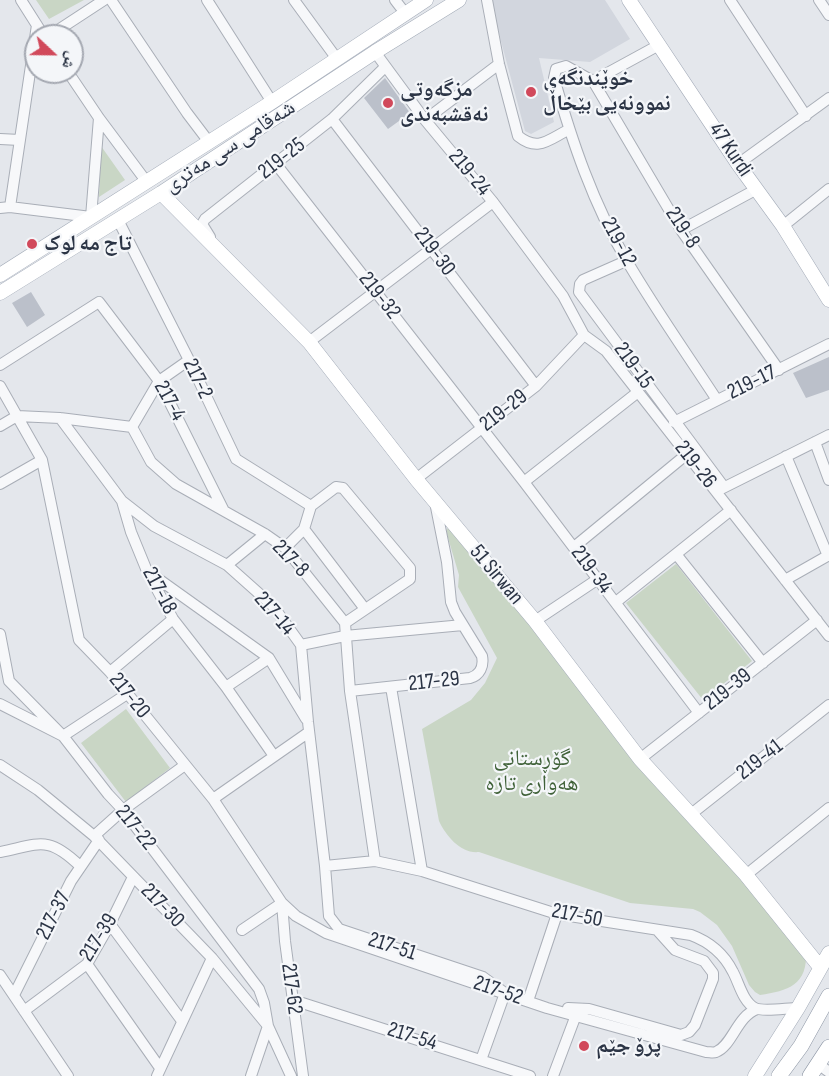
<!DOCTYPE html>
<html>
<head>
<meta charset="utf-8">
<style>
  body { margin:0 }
  #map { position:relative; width:829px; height:1076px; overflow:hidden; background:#e4e7ec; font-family:"Sofia Sans Condensed","Noto Naskh Arabic",sans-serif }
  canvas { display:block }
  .north { position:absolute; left:24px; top:24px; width:60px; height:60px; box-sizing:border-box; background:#f4f6f9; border:2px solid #a4a8b1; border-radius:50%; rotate:112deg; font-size:16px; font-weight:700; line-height:24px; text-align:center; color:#2b3445 }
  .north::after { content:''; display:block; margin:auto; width:21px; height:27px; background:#d1495b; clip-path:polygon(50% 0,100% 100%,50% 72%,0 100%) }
</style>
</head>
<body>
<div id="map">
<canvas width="829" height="1076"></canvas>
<div class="north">ش</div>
</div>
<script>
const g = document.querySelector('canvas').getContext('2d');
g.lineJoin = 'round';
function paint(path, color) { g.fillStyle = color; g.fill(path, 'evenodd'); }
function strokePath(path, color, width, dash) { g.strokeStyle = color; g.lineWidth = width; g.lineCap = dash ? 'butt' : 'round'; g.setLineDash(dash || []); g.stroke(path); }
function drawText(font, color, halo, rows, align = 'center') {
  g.font = font + ' "Sofia Sans Condensed","Noto Naskh Arabic",sans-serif'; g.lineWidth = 4.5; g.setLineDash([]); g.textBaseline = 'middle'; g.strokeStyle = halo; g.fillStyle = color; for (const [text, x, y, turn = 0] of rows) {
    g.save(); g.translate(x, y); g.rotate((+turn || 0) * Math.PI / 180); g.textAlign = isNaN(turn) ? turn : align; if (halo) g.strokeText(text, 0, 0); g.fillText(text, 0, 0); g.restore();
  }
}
const built = new Path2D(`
  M490,0H605L630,39L590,62L539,58L554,122L531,134L525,131Z`);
const green = new Path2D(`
  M36,0H84L49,19Z
  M101,146L125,180L99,197Z
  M451,523L495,573L806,951C808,985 788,991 760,995L755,992L749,985L732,946L717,925L700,912L693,909L630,903L479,852C461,854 446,836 439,821L422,729L471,700L485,683L497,658L458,587L459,575L446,531Z
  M676,564L752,661L703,700L626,603Z
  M126,709L170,768L126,802L81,743Z`);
const building = new Path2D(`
  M385,78L410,113L388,129L364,98Z
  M31,292L45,315L27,327L12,303Z
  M829,357V390L806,398L793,373Z`);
const minor = new Path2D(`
  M21,0L40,30
  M111,0L187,113L209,142
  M207,0L272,102
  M294,0L337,59
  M395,0L405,13
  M487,0L499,64L518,136C538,152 548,140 568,130
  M730,0L806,116
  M819,0L829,15
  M49,36L104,0
  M659,45L593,81L566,66L556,69L554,78C572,141 593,204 627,261C655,309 687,354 717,400
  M375,52L425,120L493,202L563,296L584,335L606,351L829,636
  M68,72L99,118L146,181
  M593,81L681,230L779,370
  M332,119L536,386
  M425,120L499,64
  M0,139L20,140
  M276,164L524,482L699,713
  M738,164L829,98
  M10,207L37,25
  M0,208L10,207L91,217L99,118
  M118,220L189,360L236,459L311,506
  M783,226L829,189
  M681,230L757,189
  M210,237L202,224L205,219L332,119L385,67
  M626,261L583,280L580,284L579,292L724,487
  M309,342L493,202
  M0,365L99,302L159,381L223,509
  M0,386L42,460L79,640L110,672L213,799L282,903L296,916L326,933L547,1008L706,1052C710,1052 713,1053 716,1052C732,1046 737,1016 757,1009
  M60,418L122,501L131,532L147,571L173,619L226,687L274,756
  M674,422L829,344
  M0,426L17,416L60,418L132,427L151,462L176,484L265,534L285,548L345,623L350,691L375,861
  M132,427L159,381L189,360
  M815,442L829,480
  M786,456L828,556
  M416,479L536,386L584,335
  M524,482L638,392
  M0,484L42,460
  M719,490L829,435
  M122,501L154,526L227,565L273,606L301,645L308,722L325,866L329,916L339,929L483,977L505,993L481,1060
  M304,529L365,609
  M574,547L687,454
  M285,548L304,529L311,506L336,487L343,488L410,568V579L345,623
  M676,554L763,663
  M227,565L265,534
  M150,573L269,658L306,719
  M785,580L829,555
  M616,602L731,510
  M535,621L598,579
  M0,634L9,681L63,736L108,794L123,810L259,989L264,1003L268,1026L251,1076
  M301,645L345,636L463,625
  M110,672L173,619
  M226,687L269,658
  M391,687L422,871
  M350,691L470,678C480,675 484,666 482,656L455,612L451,602L447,562L435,502
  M0,704L63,736L127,694
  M640,759L817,620
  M0,765L38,790L94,836L212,958L268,1026L291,1076
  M213,799L309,732
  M690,815L829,705
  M94,836L123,810L185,765
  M0,852C40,844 48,835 80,866
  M325,866L375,861L422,871L557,914L691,935C710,942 724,954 733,972C739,983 743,1002 755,1008C763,1012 787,1008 798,1008
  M746,875L829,808
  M282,903L285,941L303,1076
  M110,924L182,1021
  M242,930L282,903
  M87,964L160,1068
  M0,975L68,1076
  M14,995L71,881L99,840
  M293,1000L530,1076
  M528,1001L557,914
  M568,1008L589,1009L681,1035L689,1032L695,1025L713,979V973L704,961L675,950L657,930
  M24,1011L87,964L110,924L133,877
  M818,1064L829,1072
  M157,1076L212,958
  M553,1076L576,1015`);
const major = new Path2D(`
  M629,0L738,164L783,226L829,300
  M161,193L309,342L416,479L535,621L640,759L746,875L820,967
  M0,275L272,102L426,0
  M0,293L161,193L375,52L459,0
  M755,1076L798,1008L829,953`);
const highway = new Path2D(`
  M779,1076L801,1046L829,996
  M810,1076L829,1047`);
const markers = [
  [531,92,6,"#d1495b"],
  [388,103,6,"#d1495b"],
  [32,244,6,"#d1495b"],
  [584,1046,6,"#d1495b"]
];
const poiNames = [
  ["خوێندنگەی",543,79],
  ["نموونەیی بێخاڵ",543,104],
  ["مزگەوتی",400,90],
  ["نەقشبەندی",400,115],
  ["تاج مه لوک",44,244],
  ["پرۆ جێم",596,1046]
];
const streetNames = [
  ["شەقامی سی مەتری",230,147,-33],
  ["47 Kurdi",730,150,56],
  ["219-25",282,159,-38],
  ["219-24",469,173,50],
  ["219-8",682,228,57],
  ["219-12",618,242,62],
  ["219-30",434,252,53],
  ["219-32",379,296,52],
  ["219-15",633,366,54],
  ["217-2",197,379,64],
  ["219-17",752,383,-26],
  ["217-4",169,401,61],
  ["219-29",504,411,-38],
  ["219-26",695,465,52],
  ["217-8",290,559,46],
  ["219-34",591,570,53],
  ["51 Sirwan",496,575,50],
  ["217-18",159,591,62],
  ["217-14",274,614,49],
  ["217-29",434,682,-6],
  ["219-39",728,690,-38],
  ["217-20",129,696,51],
  ["219-41",760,760,-38],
  ["217-22",135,828,51],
  ["217-30",162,906,46],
  ["217-37",54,916,-63],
  ["217-50",577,916,11],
  ["217-39",99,938,-58],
  ["217-51",392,947,18],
  ["217-62",291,989,82],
  ["217-52",498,991,19],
  ["217-54",412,1037,17]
];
const parkNames = [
  ["گۆڕستانی",532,759],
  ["هەواری تازە",532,784]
];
paint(built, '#d2d6de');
paint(green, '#c9d6c5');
paint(building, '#bbc0ca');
strokePath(minor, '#a9aeb7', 12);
strokePath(major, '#a3abb8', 15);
strokePath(highway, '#8b94a3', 16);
strokePath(minor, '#f7f8fa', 10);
strokePath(major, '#fff', 14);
strokePath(highway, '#fff', 15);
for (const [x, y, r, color] of markers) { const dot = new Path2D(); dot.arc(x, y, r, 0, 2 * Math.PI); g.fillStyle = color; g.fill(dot); strokePath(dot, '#f4f6f9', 2); }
drawText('bold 22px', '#2b3445', '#f4f6f9', poiNames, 'left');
drawText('22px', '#2b3445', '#f4f6f9', streetNames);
drawText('22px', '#3f6138', '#f4f6f9', parkNames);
</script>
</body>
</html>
